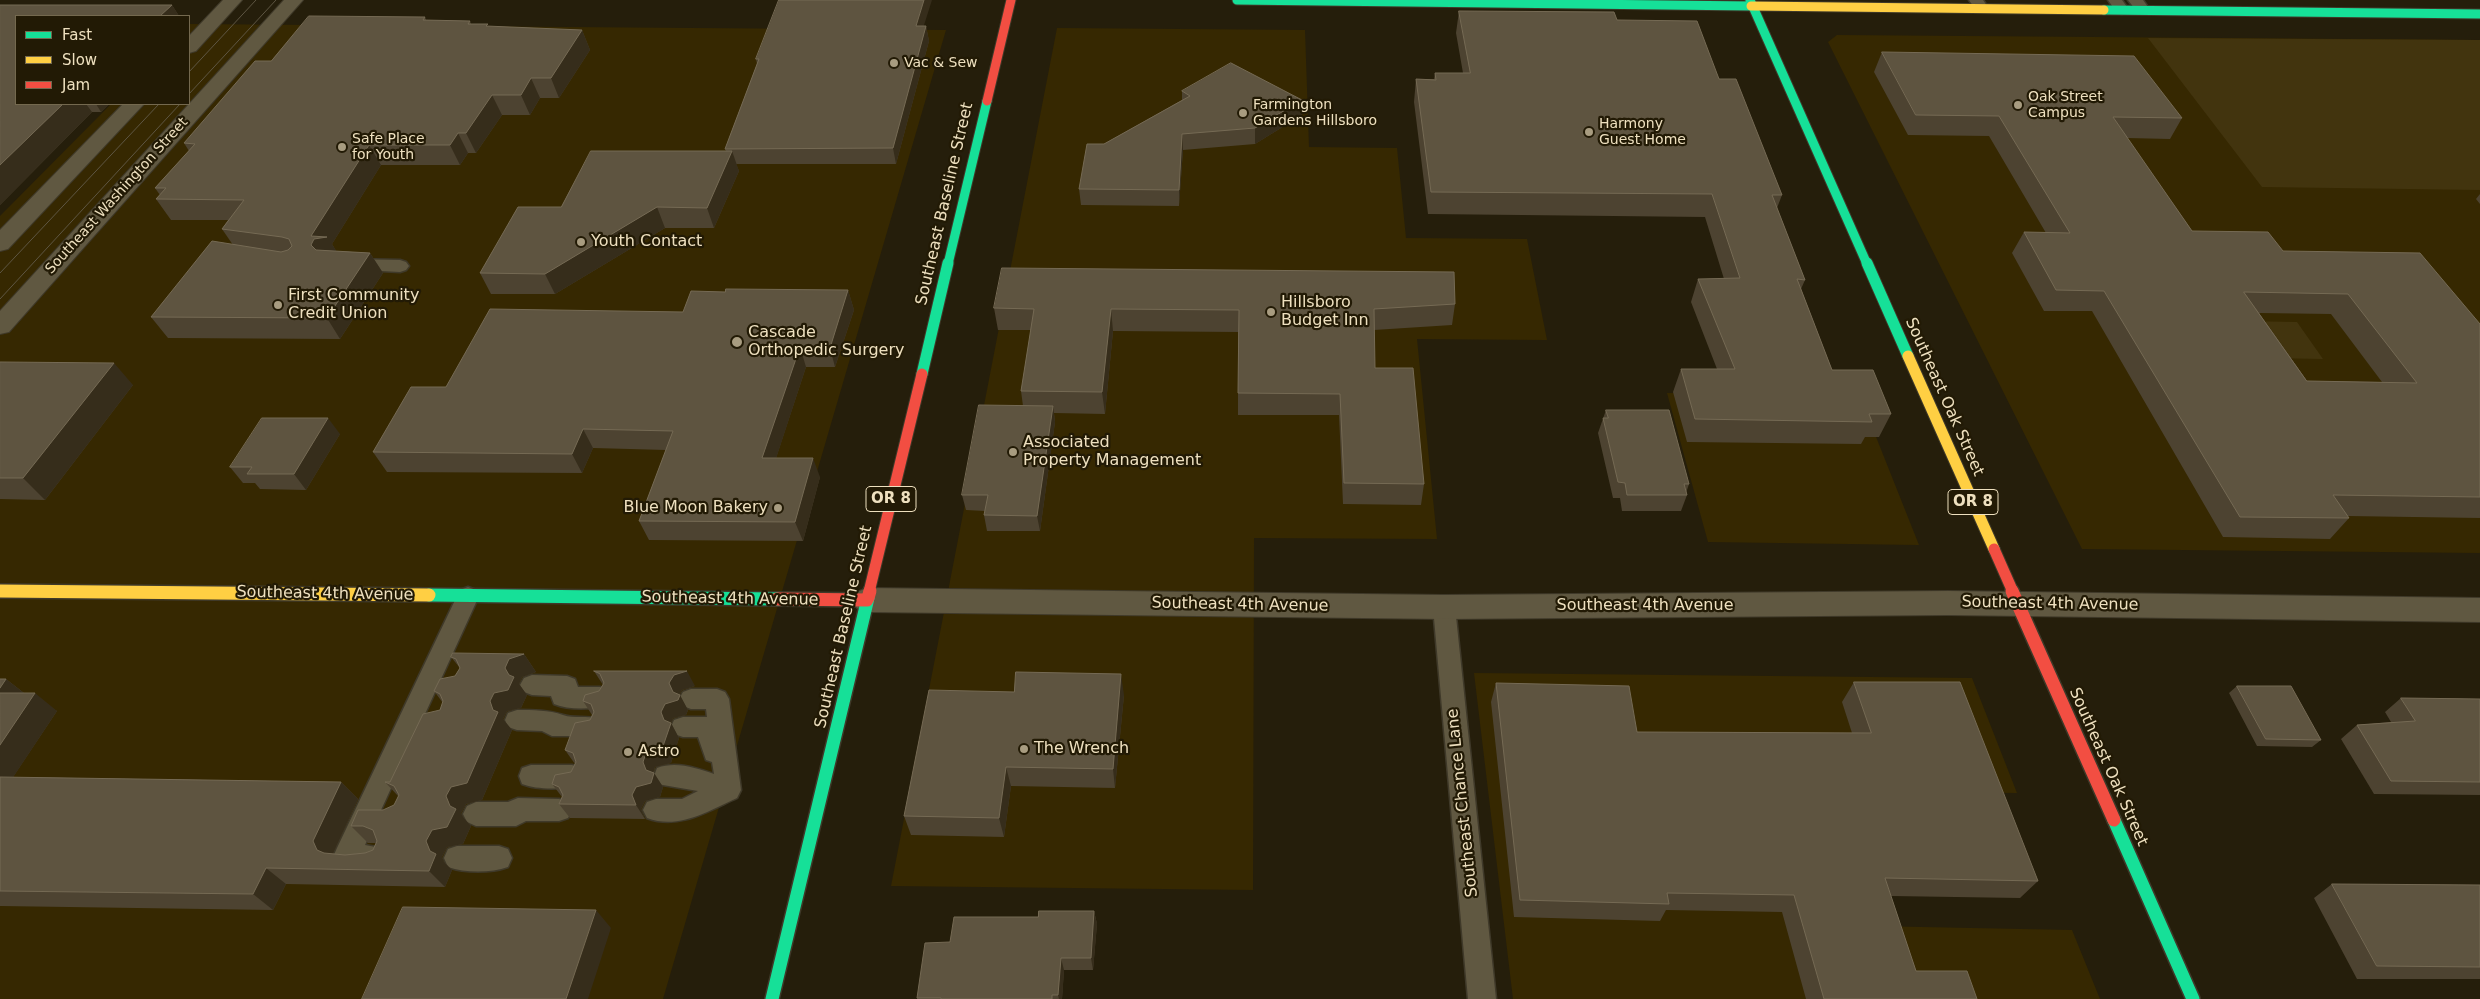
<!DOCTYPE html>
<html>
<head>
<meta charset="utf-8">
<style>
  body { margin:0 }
  #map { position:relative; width:2480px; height:999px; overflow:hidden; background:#251e0b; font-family:"DejaVu Sans",sans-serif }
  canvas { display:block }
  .legend { position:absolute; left:15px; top:15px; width:175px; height:90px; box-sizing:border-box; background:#221a05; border:1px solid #74694f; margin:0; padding:6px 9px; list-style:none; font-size:15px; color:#eee0bf }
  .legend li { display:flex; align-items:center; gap:10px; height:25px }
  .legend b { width:25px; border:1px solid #74694f }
</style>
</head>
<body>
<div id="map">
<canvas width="2480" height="999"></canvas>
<ul class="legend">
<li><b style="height:6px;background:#16e098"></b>Fast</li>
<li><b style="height:6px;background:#ffcf43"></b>Slow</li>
<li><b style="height:6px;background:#f24e42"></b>Jam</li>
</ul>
</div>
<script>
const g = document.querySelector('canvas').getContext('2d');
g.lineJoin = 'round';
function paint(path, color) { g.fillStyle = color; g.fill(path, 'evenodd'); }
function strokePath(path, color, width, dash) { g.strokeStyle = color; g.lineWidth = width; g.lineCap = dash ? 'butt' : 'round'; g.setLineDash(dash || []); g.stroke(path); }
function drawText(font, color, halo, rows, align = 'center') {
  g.font = font + ' "DejaVu Sans",sans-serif'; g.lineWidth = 4.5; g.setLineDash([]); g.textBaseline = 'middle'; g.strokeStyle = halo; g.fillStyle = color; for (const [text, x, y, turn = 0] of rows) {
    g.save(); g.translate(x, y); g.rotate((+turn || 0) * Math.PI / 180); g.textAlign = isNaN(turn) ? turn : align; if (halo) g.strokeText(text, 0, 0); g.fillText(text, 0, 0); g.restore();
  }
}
const built = new Path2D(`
  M189,24L946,30L663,999H0V216L111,104H189Z
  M1057,28L1305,30L1309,147L1397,148L1406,238L1527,239L1547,340L1417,339L1437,539L1254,538L1253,890L891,886Z
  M1837,35L2480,40V553L2082,549L1828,42Z
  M1667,393L1859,394L1919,545L1708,542Z
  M1474,673L1972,678L2017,793L1832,791L1872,926L2072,930L2100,999H1513Z`);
const green = new Path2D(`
  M2148,38L2480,40V190L2262,187Z
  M2241,321L2297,322L2323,359L2267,358Z`);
const lane = new Path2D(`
  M1969,0H1983L1989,9L1987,12H1977Z
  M2108,0H2122L2129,10L2122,14L2117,13Z
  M2128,0H2143L2150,10L2143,14L2138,13Z
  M350,259L400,260L406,262L409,266L406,270L400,272L344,269L341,265L344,261Z
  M468,587L476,590L479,596L365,845L381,848L385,857L381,866C367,871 351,871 337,866L333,857L337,848L457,596L460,590Z
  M1444,598L1452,601L1455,607L1496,999H1468L1433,607L1436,601Z
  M532,675L567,676L575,679L578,687H600L608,690L612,697L608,704C593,710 569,710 554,704L551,696L532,695L524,692L520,685L524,678Z
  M691,689H717L725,692L729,699L741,790L737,798C708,811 679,830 647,818L643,810L647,802L656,799H682L698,791L657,784L654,776L657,768C676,761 696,768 714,774L712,762L706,760L698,737H683L674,734L671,727L674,720L683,717H707L706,709H691L683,706L679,699L683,692Z
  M517,710C533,710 549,710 563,715C574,719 587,715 599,719L602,726L599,733L590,736H552L542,731L517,730L508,727L505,720L508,713Z
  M531,765H572L581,768L584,776L581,784C565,790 538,790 522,784L519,776L522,768Z
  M518,798L559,799L568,802L572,810L568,818L559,821H526L516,826H476L467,822L463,814L467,806L476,802H508Z
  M457,846H499L508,849L512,858L508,867C491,873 465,873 448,867L444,858L448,849Z`);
const street = new Path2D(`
  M223,0H242L196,51L189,53V36Z
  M284,0H303L9,332L0,334V311Z
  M123,104H144L8,249L0,251V230Z
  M867,588L1444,595L1948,591L2480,598V622L1948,615L1444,619L867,612L857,608L852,600L857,592Z`);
const fastFar2 = new Path2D(`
  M1237,0L1751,6
  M1750,0L1867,264
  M2104,10L2480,14
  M948,264L987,101`);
const fastFar1 = new Path2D(`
  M1867,263L1908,356
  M922,374L948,263`);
const fast = new Path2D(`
  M429,595L777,599
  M2114,820L2193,999
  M772,999L868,598`);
const slowFar2 = new Path2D(`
  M1751,6L2104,10`);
const slowFar1 = new Path2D(`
  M1908,356L1994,549
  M0,591L83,592`);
const slow = new Path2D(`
  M0,591L429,595`);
const jamFar2 = new Path2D(`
  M987,101L1011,0`);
const jamFar1 = new Path2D(`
  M1994,549L2013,592
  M869,592L922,374`);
const jam = new Path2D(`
  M2012,591L2114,820
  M868,598L870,591
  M777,599L867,600`);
const tram = new Path2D(`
  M189,72L256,0
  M189,94L276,0
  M0,273L159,104
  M0,299L180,104`);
const wall = new Path2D(`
  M0,5H172L179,16H16V104H109L101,112H92L0,205Z
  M1459,11L1617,20L1719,79L1782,195L1777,208L1805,280L1801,289L1832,370L1891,414L1879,437H1865L1861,444L1687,442L1673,392L1681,369H1717L1691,302L1698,279H1724L1705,217L1428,214L1414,102L1416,79H1434L1435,73H1463L1456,33Z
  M425,17L426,20L470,21L471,24L489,27L582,30L590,50L559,98H540L530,115H502L476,153H468L460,165H381L332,244L336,251L370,253L383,273L340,339L168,338L151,317L233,245L222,229L228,220H171L156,199L160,195L155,188L189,151L184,143L271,61Z
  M924,26H926L929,41L896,164H736L739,171L714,228H665L555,294H491L480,273L726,151L725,149L757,64L756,59Z
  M1882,52L2182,118L2170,139L2127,138L2192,231L2283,251L2480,324V518L2347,516L2349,518L2330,539L2223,537L2092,311H2044L2012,253L2024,232L2046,233L1989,136L1908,135L1874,72ZM2259,313L2331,314L2382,382L2307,381Z
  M1182,91L1302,115L1255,144L1183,150L1179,206L1081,205L1079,189L1104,144L1182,100Z
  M2480,194V204L2476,199Z
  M848,290L854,310L835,367H806L776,458L820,477L803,541L649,540L639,521L666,450L593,448L582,473L387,472L373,452L446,387L683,312L725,292Z
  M1455,304L1452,325L1374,330L1375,368L1424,484L1421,505L1343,504L1339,415H1238V332L1113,331L1105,414L1054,413L1055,422L1040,531H987L984,515L985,511L966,510L962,495L1023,406L1021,391L1031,330H998L994,308Z
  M0,362L133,385L45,500L0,499Z
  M1606,410L1689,484L1686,493L1687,495L1681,511H1622L1620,498H1613L1598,433Z
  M340,434L306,490L260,489L255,483H243L230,467Z
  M524,654L536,672L522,677L519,684L527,695L521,708L507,711L503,719L512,730L482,800L466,804L461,813L463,817L471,826L463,844L447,847L442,857L444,862L452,870L445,887L286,884L273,910L0,906V679H6L24,693L57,711L13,777L341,782L358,799L333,854L345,855L365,853L373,850L376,843H368L351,826L394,805L398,796L385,782H390L440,710L443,703L434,691L455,676L460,668L451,657Z
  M594,671L695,686L682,690L679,695L688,710L686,715L673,718L671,723L679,738L671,763L655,767L654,773L663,787L660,797L645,801L641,809L645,819L570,818L559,804L562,797L552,784L571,772L575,764L565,750L590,720L592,715L583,701L599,691L603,685Z
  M1854,682L2038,881L2020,898L1891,896L1916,971L1977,999H1806L1782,912L1666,910L1660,921L1514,917L1491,702L1496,683L1637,732L1852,733L1842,702Z
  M2237,686L2321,740L2312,747L2257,746L2229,693Z
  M1124,695L1115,788L1011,786L1004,837L911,835L904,816Z
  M2401,698L2480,699V795L2374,794L2341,739L2357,725L2391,722L2385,712Z
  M2332,884L2480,885V979H2357L2314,898Z
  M1094,911L1097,924L1093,970H1064L1062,999H917V998L950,942L1038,917Z`);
const shadedWall = new Path2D(`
  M924,0H932L919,41L916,26Z
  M172,5L179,16H160Z
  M926,26L929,41L896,164L893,148Z
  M582,30L590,50L559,98L551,78Z
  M531,78L540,98L530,115L521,95Z
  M492,95L502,115L476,153L466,133Z
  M1302,100V115L1255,144V128Z
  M63,104H86L92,112L0,205V165Z
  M96,104H109L101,112Z
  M458,133L468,153L460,165L450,145Z
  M1182,134L1183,150L1179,206V190Z
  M369,145L381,165L332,244L340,257L324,265L311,245V236Z
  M732,151L739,171L714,228L707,208Z
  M657,207L665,228L555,294L545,274Z
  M370,253L383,273L340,339L327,318Z
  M848,290L854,310L835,367L830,348Z
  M1111,309L1113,331L1105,414L1102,392Z
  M800,347L806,367L770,477L762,458Z
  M114,363L133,385L45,500L23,478Z
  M1053,406L1055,422L1040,531L1037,516Z
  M328,418L340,434L306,490L294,474Z
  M583,429L593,448L582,473L572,454Z
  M813,458L820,477L803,541L795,522Z
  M524,654L536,672L522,677L519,684L527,695L521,708L507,711L503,719L512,730L482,800L466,804L461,813L463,817L471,826L463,844L447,847L442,857L444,862L452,870L445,887L429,871L430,851L426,841L432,830L446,796L493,710L490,701L509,659Z
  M687,671L695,686L682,690L677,698L680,695L688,710L686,715L673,718L671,723L679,738L671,763L655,767L652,777L654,773L663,787L660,797L645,801L641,809L645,819L636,805L632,795L646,770L643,762L646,753L664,720L661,712L665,704L673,692L669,683L674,675Z
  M1121,674L1124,695L1115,788L1113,769Z
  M6,679L29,697L0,696V688Z
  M35,693L57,711L2,794L0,792V745Z
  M1006,767L1011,786L1004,837L999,818Z
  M341,782L358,799L331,858L317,850L313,841Z
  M266,868L286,884L273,910L253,894Z
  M596,910L611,928L588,999H566Z
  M1094,911L1097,924L1093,970L1091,958Z
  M1061,958L1064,970L1062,999H1059L1058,995Z`);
const building = new Path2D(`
  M779,0H924L916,26H926L893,148L725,149L759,59H756Z
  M0,5H172L160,16H16V104H63L0,165Z
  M1459,11L1614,12L1617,20L1697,21L1719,79H1736L1782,195H1772L1805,280L1797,279L1832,370H1873L1891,414H1869L1872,422L1695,419L1681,369H1735L1698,279L1740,278L1712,194L1431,192L1416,79L1436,80L1435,73H1470Z
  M309,16L425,17L423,20L470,21L468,24H488L486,26L582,30L551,78H531L521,95H492L466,133H458L450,145H369L311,236L327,237L314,239L311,245L316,250L370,253L327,318L151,317L212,241L281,252L288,250L292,246L289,239L282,237L222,229L244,200L156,199L166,188H155L195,144L184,143L255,61H271Z
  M1882,52L2134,56L2182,118L2113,117L2192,231L2268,232L2283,251L2420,253L2480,324V497L2333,495L2349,518L2240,517L2104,291L2056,290L2024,232L2070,233L1999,116L1916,115ZM2244,292L2348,294L2417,383L2307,381Z
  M1231,63L1302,100L1255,128L1182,134L1179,190L1079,189L1087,144H1104L1190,96L1182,91Z
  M591,151H732L707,208L657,207L545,274L480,273L518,207H561Z
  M1002,268L1454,272L1455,304L1374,309L1375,368H1413L1424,484L1344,483L1340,394L1238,393L1239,310L1111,309L1102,392L1021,391L1034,309L994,308Z
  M726,289L848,290L830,348L800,347L762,458H813L795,522L639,521L673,431L583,429L572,454L373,452L411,387H446L490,309L683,312L691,291L725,292Z
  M0,362L114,363L23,478H0Z
  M979,405L1053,406L1037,516L984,515L988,495H962Z
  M1606,410H1669L1689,484H1684L1687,495H1627L1625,483L1618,482L1603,418H1608Z
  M262,418H328L294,474H247L252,467H230Z
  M453,653L524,654L509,659L505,668L509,675L514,677L508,690L494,693L490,701L493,710L498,712L467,783L451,787L446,796L450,806L456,809L447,827L432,830L426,841L430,851L436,854L429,871L266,868L253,894L0,891V777L341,782L313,841L317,850L324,853L345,855L365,853L373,850L377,841L373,830L363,826H351L358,810H383L394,805L399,795L394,786L385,782H390L423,714L440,710L443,701L440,694L434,691L440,679L455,676L460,668L456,659L451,657Z
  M594,671H687L674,675L669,683L673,692L680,695L678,700L665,704L661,712L664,720L671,723L662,749L646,753L643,762L646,770L654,773L651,783L636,787L632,795L636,805L559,804L563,795L559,787L552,784L555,775L571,772L576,762L573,753L565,750L575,723L590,720L594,712L591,704L583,701L585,695L599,691L604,683L600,674Z
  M1016,672L1121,674L1113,769L1006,767L999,818L904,816L929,690L1014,692Z
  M0,679H6L0,688Z
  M1854,682H1960L2038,881L1885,878L1916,971H1967L1977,999H1824L1794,895L1667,893L1669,904L1520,900L1496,683L1629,686L1637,732L1871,733Z
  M2237,686H2291L2321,740L2266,739Z
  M0,693H35L0,745Z
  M2401,698L2480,699V782L2391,781L2357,725L2415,721Z
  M2332,884L2480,885V967L2377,966Z
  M403,907L596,910L566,999H362Z
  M1039,911H1094L1091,958H1061L1058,995H1052V999H941V998H917L925,943L950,942L954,917H1038Z`);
const markers = [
  [894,63,5,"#a89c80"],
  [2018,105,5,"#a89c80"],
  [1243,113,5,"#a89c80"],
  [1589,132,5,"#a89c80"],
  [342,147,5,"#a89c80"],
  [581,242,5,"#a89c80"],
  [278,305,5,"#a89c80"],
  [1271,312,5,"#a89c80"],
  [737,342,6,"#a89c80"],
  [1013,452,5,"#a89c80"],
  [778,508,5,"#a89c80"],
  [1024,749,5,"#a89c80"],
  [628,752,5,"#a89c80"]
];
const farPoinames = [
  ["Vac & Sew",904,63],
  ["Oak Street",2028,97],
  ["Campus",2028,113],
  ["Farmington",1253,105],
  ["Gardens Hillsboro",1253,121],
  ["Harmony",1599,124],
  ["Guest Home",1599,140],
  ["Safe Place",352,139],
  ["for Youth",352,155]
];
const farStreetnames = [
  ["Southeast Washington Street",117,196,-48]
];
const shields = [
  [891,499,50],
  [1973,502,50]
];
const shieldNames = [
  ["OR 8",891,499],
  ["OR 8",1973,502]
];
const streetNames = [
  ["Southeast Baseline Street",945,204,-77],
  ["Southeast Oak Street",1944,397,66],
  ["Southeast 4th Avenue",325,594,1],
  ["Southeast 4th Avenue",730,599,1],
  ["Southeast 4th Avenue",2050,604,1],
  ["Southeast 4th Avenue",1240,605,1],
  ["Southeast 4th Avenue",1645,606],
  ["Southeast Baseline Street",844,627,-77],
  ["Southeast Oak Street",2108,767,66],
  ["Southeast Chance Lane",1463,803,-96]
];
const poiNames = [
  ["Youth Contact",591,242],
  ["First Community",288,296],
  ["Credit Union",288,314],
  ["Hillsboro",1281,303],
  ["Budget Inn",1281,321],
  ["Cascade",748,333],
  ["Orthopedic Surgery",748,351],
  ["Associated",1023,443],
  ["Property Management",1023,461],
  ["Blue Moon Bakery",768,508,"right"],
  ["The Wrench",1034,749],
  ["Astro",638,752]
];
paint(built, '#362801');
paint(green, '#42340e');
strokePath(lane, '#3f3929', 3);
strokePath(street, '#3f3929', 2);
strokePath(fastFar2, '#3f3929', 11);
strokePath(fastFar1, '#3f3929', 13);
strokePath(fast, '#3f3929', 16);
strokePath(slowFar2, '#3f3929', 11);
strokePath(slowFar1, '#3f3929', 13);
strokePath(slow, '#3f3929', 16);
strokePath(jamFar2, '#3f3929', 11);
strokePath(jamFar1, '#3f3929', 13);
strokePath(jam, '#3f3929', 16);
paint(lane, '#605841');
paint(street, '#605841');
strokePath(fastFar2, '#16e098', 9);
strokePath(fastFar1, '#16e098', 11);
strokePath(fast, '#16e098', 13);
strokePath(slowFar2, '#ffcf43', 9);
strokePath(slowFar1, '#ffcf43', 11);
strokePath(slow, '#ffcf43', 13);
strokePath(jamFar2, '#f24e42', 9);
strokePath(jamFar1, '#f24e42', 11);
strokePath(jam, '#f24e42', 13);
strokePath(tram, '#5e5643', 1);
paint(wall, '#4d4331');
paint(shadedWall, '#362d1b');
paint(building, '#5e5440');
strokePath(building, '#756a54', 1);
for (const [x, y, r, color] of markers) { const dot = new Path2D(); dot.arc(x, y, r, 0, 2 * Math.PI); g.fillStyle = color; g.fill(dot); strokePath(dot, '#221a05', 2); }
drawText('14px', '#eee0bf', '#221a05', farPoinames, 'left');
drawText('14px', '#eee0bf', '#221a05', farStreetnames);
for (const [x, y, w] of shields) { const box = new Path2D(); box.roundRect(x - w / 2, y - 12.5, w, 25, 4); g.fillStyle = '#221a05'; g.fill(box); strokePath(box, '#eee0bf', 1); }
drawText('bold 15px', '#eee0bf', null, shieldNames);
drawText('16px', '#eee0bf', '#221a05', streetNames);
drawText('16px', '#eee0bf', '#221a05', poiNames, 'left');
</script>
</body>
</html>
